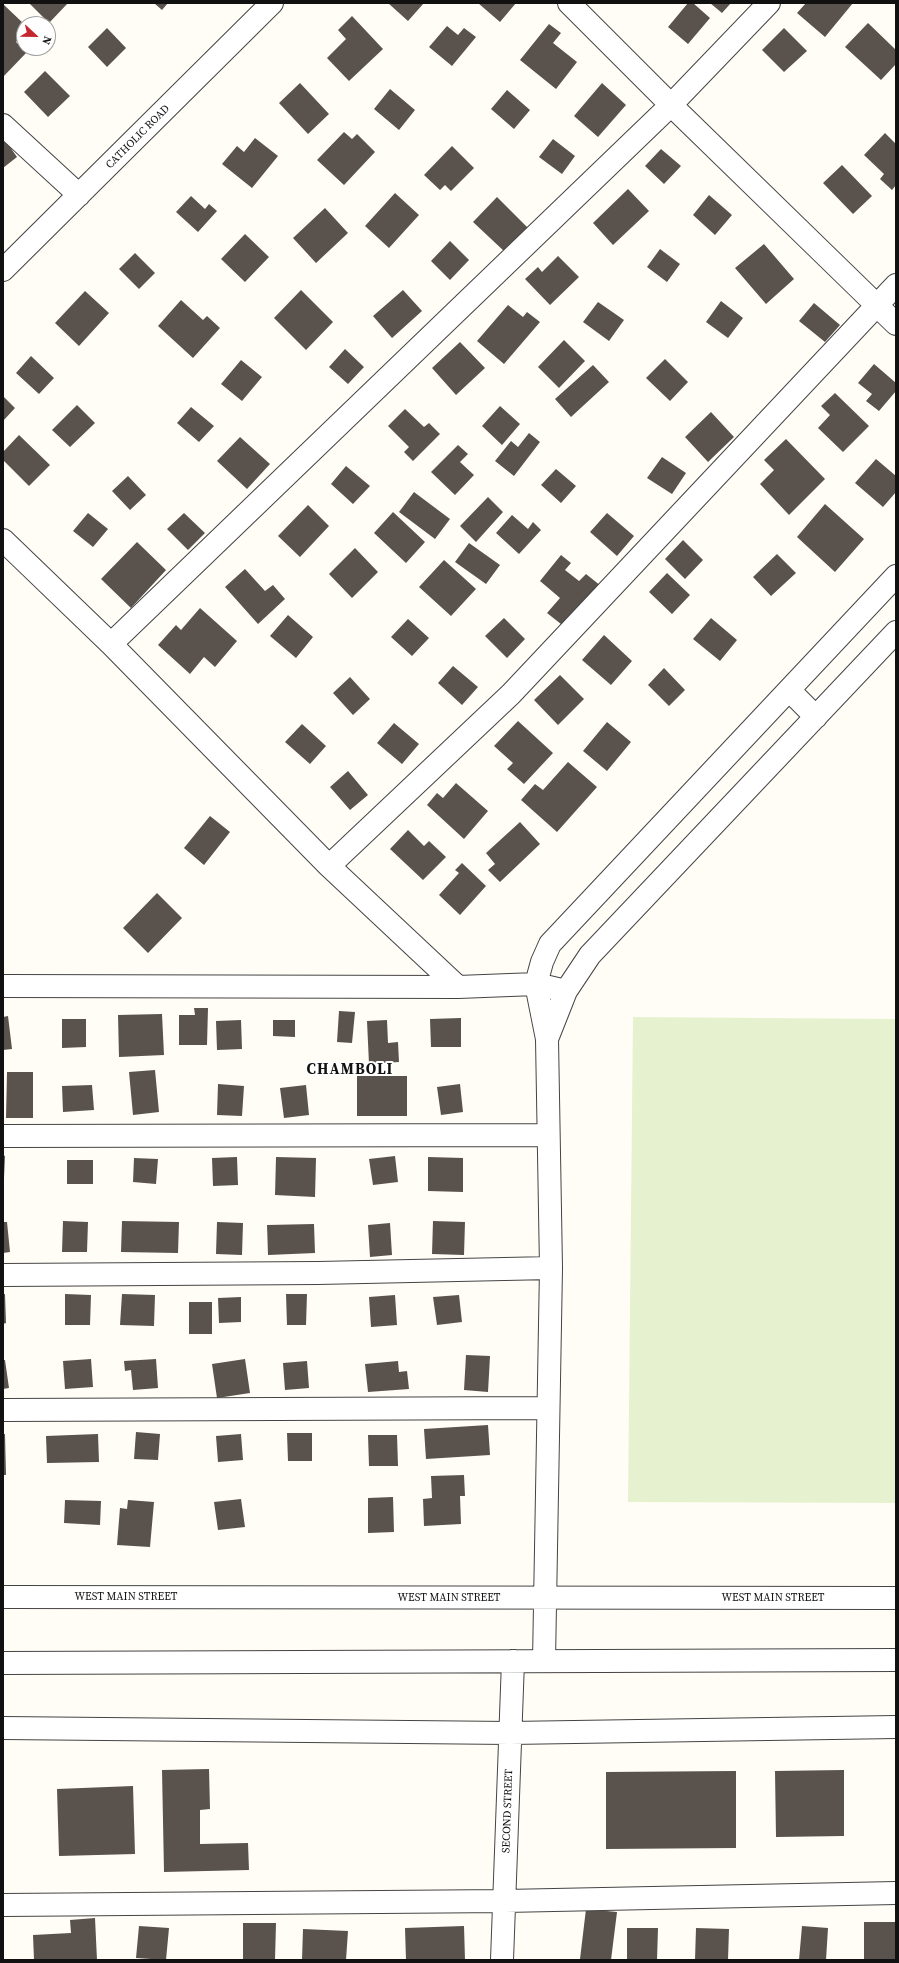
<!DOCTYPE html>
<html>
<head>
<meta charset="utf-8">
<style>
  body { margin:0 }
  #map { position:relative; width:899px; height:1963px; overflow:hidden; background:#fffdf5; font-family:"Source Serif 4",serif }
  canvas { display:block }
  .frame { position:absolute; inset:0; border:4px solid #111; pointer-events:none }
  .north { position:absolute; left:16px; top:16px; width:40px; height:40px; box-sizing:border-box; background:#fff; border:1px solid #a0a0a0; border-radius:50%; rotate:112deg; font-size:11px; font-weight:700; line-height:16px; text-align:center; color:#111 }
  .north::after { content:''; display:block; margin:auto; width:14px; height:18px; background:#c4262e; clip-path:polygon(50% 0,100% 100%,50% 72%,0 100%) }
</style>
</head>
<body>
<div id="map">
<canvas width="899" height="1963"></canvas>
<div class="frame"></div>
<div class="north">N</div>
</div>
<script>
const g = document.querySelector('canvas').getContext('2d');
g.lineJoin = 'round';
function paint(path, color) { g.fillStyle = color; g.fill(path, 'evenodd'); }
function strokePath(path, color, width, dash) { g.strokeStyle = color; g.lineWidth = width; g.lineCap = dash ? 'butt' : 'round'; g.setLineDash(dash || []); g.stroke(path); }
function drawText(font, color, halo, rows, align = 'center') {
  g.font = font + ' "Source Serif 4",serif'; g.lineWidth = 4; g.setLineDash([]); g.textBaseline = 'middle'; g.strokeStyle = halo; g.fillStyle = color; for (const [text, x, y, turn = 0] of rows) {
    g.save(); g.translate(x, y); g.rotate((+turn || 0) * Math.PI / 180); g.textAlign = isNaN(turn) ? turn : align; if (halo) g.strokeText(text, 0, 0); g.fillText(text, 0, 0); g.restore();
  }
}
const pitch = new Path2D(`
  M633,1017L896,1019V1503L628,1502Z`);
const building = new Path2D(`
  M29,3H68L49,23Z
  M154,3H168L162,10Z
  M388,3H424L408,21Z
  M478,3H516L500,22Z
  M688,3H693L710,18L688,44L668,27Z
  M710,3H731L722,13Z
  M806,3H853L825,37L797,13Z
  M3,4L24,24V33L16,42L27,52L3,77Z
  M352,16L383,49L349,81L327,58L346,39L338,30Z
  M868,23L896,50V64L881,80L845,47Z
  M549,24L561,33L553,43L577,62L556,89L520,60Z
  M447,26L458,35L464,28L476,37L452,66L429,47Z
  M107,28L126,48L107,67L88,47Z
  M784,28L807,51L784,72L762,50Z
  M45,71L70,96L48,117L24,92Z
  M300,83L329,114L308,134L279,103Z
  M602,83L626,105L598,137L574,116Z
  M390,89L415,110L399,130L374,109Z
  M507,90L530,110L514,129L491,109Z
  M344,132L352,139L357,134L375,152L344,185L317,160Z
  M885,133L896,144V185L892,190L880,179L884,174L864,155Z
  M3,137L17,157L3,168Z
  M255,138L278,156L252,188L222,164L237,146L244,152Z
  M553,139L575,156L562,174L539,157Z
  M452,146L474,168L451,191L445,185L440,190L424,175Z
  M661,149L681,166L664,184L645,166Z
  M842,165L872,196L853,214L823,183Z
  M628,189L649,211L613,245L593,223Z
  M395,193L419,215L389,248L365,226Z
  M709,195L732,215L715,235L693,215Z
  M191,196L205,209L209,204L217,211L198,232L176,212Z
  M497,197L528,228L505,252L473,222Z
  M325,208L348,233L316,263L293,238Z
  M245,234L269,257L245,282L221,259Z
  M450,241L469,260L450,280L431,261Z
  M764,244L794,279L766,304L735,268Z
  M660,249L680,264L667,282L647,267Z
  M135,253L155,273L139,289L119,269Z
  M558,256L579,277L550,305L525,279L538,267L542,272Z
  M301,290L333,322L306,350L274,318Z
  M403,290L422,311L392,338L373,316Z
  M85,291L109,313L79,346L55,323Z
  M181,300L203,320L207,316L220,328L193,358L158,326Z
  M721,301L743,318L728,338L706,322Z
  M598,302L624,320L609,341L583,322Z
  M814,303L840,325L825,342L799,321Z
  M508,305L523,317L527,312L540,322L504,364L477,341Z
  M564,340L585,361L559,388L538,367Z
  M460,342L485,368L456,395L432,368Z
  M345,349L364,367L348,384L329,367Z
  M31,356L54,378L39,394L16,373Z
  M665,359L688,382L670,401L646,378Z
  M241,360L262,377L242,401L221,384Z
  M874,364L896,383V391L879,411L866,401L872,394L858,383Z
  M593,365L609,382L571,417L555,399Z
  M835,393L869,426L843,452L818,428L830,415L821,406Z
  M3,396L15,408L3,421Z
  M77,405L95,423L70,447L52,430Z
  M500,406L520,424L502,445L482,426Z
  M191,407L214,426L199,442L177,423Z
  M405,409L424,427L429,423L440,434L413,461L404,452L409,447L388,426Z
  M711,412L734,437L708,462L685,437Z
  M529,433L540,442L514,476L495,461L511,441L518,447Z
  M19,435L50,465L29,486L3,460V452Z
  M240,437L270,464L247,489L217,461Z
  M786,439L825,479L789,515L760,484L774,470L764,460Z
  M458,445L468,454L460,462L474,475L455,495L431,472Z
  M662,457L686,473L672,494L647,478Z
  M876,459L896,476V492L883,507L855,483Z
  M346,466L370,486L353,504L331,484Z
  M556,469L576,486L561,503L541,485Z
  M128,476L146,495L130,510L112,491Z
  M414,492L450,519L435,539L399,512Z
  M488,497L503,512L476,542L460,526Z
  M825,504L864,539L835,572L797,537Z
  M308,505L329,526L300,557L278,536Z
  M393,512L425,542L406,563L374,533Z
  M88,513L108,529L93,547L73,531Z
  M184,513L205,533L188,550L167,529Z
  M607,513L634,536L617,556L590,532Z
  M512,515L528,529L533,522L541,530L519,554L496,533Z
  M683,540L703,560L685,579L665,559Z
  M137,542L166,570L131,608L101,579Z
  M469,543L500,565L486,584L455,562Z
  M355,548L378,572L352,598L329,574Z
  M777,554L796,573L771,596L753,577Z
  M561,555L571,563L565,570L579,581L586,574L601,586L566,628L547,613L560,598L540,581Z
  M444,560L476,589L451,616L419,587Z
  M245,569L265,591L273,585L285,599L258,624L225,587Z
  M667,573L690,595L672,614L649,592Z
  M200,608L237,641L215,667L204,657L190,674L158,645L176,625L181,630Z
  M288,615L313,637L296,658L270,636Z
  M504,618L525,639L507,658L485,636Z
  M711,618L737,640L720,661L693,639Z
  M408,619L429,638L412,656L391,637Z
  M604,635L632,661L611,685L582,660Z
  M453,666L478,687L462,705L438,683Z
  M664,668L685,690L669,706L648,685Z
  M560,675L584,699L558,725L534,700Z
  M350,677L370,699L353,715L333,693Z
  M518,721L553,753L524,784L507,769L513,763L494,746Z
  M607,722L631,742L607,771L583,751Z
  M394,723L419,744L402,764L377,743Z
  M302,724L326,746L310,764L285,742Z
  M568,762L597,787L557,832L521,800L535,784L543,790Z
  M348,771L368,795L350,810L330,787Z
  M456,783L488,811L464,839L427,805L437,793L443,798Z
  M210,816L230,832L204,865L184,848Z
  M520,822L540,844L500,882L488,870L495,864L486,853Z
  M408,830L424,846L429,841L446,857L423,880L390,849Z
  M462,863L486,886L460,915L439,895L459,873L455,870Z
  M157,893L182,918L148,953L123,928Z
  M194,1008H208L207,1045H179V1015H195Z
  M339,1011L355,1012L352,1043L337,1042Z
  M162,1014L164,1055L119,1057L118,1015Z
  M8,1016L12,1049L3,1050V1017Z
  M461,1018V1047H431L430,1019Z
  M62,1019H86V1047L62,1048Z
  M241,1020L242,1049L217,1050L216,1021Z
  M273,1020H295V1037L273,1036Z
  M387,1020L388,1043L398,1042L399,1062L369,1064L367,1021Z
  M155,1070L159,1112L133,1115L129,1072Z
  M7,1072H33V1118H6Z
  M357,1076H407V1116H357Z
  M218,1084L244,1086L242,1116L217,1115Z
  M460,1084L463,1112L441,1115L437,1087Z
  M92,1085L94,1110L63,1112L62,1086Z
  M306,1085L309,1115L284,1118L280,1088Z
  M3,1155L5,1156L4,1178H3Z
  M395,1156L398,1182L373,1185L369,1159Z
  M237,1157L238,1185L213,1186L212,1158Z
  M276,1157L316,1158L315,1197L275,1195Z
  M428,1157L463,1158V1192L428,1191Z
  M134,1158L158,1159L156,1184L133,1182Z
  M67,1160H93V1184H67Z
  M63,1221L88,1222L87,1252H62Z
  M122,1221L179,1222L178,1253L121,1252Z
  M433,1221L465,1222L464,1255L432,1254Z
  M3,1222H7L10,1252L3,1253Z
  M217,1222L243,1223L242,1255L216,1254Z
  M390,1223L392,1255L370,1257L368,1225Z
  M314,1224L315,1253L268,1255L267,1225Z
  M3,1294H5L6,1323L3,1324Z
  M65,1294L91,1295L90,1325H65Z
  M122,1294L155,1295L154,1326L120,1325Z
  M286,1294H307L306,1325H287Z
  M395,1295L397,1325L371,1327L369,1297Z
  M459,1295L462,1322L437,1325L433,1297Z
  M241,1297V1322L219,1323L218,1298Z
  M189,1302H212V1334H189Z
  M466,1355L490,1356L488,1392L464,1390Z
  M91,1359L93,1387L65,1389L63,1361Z
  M156,1359L158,1388L133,1390L131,1370L125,1371L124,1361Z
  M245,1359L250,1393L217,1398L212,1364Z
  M3,1360H5L9,1388L3,1389Z
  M307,1361L309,1388L285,1390L283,1363Z
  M398,1361L399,1372L407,1371L409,1389L368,1392L365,1364Z
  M488,1425L490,1455L426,1459L424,1429Z
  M136,1432L160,1434L158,1460L134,1459Z
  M287,1433H312V1461H288Z
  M3,1434H5L6,1475H3Z
  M98,1434L99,1462L47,1463L46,1436Z
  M241,1434L243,1460L218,1462L216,1436Z
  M368,1435H397L398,1466H369Z
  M464,1475L465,1496H460L461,1524L424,1526L423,1499L432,1498L431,1476Z
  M393,1497L394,1532L368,1533V1498Z
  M241,1499L245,1527L218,1530L214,1502Z
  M65,1500L101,1501L100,1525L64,1523Z
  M128,1500L154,1502L150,1547L117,1545L120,1508L127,1509Z
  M209,1769L210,1809L200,1810V1844L248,1843L249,1870L164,1872L162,1770Z
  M844,1770V1836L776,1837L775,1771Z
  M736,1771V1848L606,1849V1772Z
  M133,1786L135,1854L59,1856L57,1789Z
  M586,1909L617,1912L611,1960L580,1959Z
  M95,1918L97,1960H34L33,1935L71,1933L70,1920Z
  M864,1922H896V1960H864Z
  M243,1923H276L275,1960H243Z
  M139,1926L169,1928L166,1960L136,1958Z
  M464,1926L465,1960H406L405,1928Z
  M802,1926L828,1928L826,1960H799Z
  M627,1928H658L657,1960H627Z
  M696,1928L729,1929L728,1960H695Z
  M303,1929L348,1931L346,1960H302Z`);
const minor = new Path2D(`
  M569,3L671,105L896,324
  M3,125L79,195
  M3,270L272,3
  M3,540L111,644L329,866L458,987L536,984L566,991
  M111,644L671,105L769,3
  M789,690L816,717
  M329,866L511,694L896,285
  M3,986L458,987
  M547,1039L566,991L590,955L896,632
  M3,1136L548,1135
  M3,1275L318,1273L551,1268
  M3,1410L548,1408
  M3,1597L896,1598
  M544,1661L551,1268L547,1039L536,984L542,962L550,944L896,576
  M3,1663L896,1660
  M3,1728L510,1733L896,1727
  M3,1905L505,1901L896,1893
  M502,1960L513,1661`);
const streetNames = [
  ["CATHOLIC ROAD",138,137,-45],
  ["WEST MAIN STREET",126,1597],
  ["WEST MAIN STREET",449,1598],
  ["WEST MAIN STREET",773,1598],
  ["SECOND STREET",508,1811,-88]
];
const districtNames = [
  ["CHAMBOLI",350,1070]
];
paint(pitch, '#e6f2cf');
paint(building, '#5a524d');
strokePath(minor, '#444', 24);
strokePath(minor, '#fff', 22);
drawText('11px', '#111', '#fff', streetNames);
g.letterSpacing = '1px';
drawText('bold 15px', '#111', '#fff', districtNames);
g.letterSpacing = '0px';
</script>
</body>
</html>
